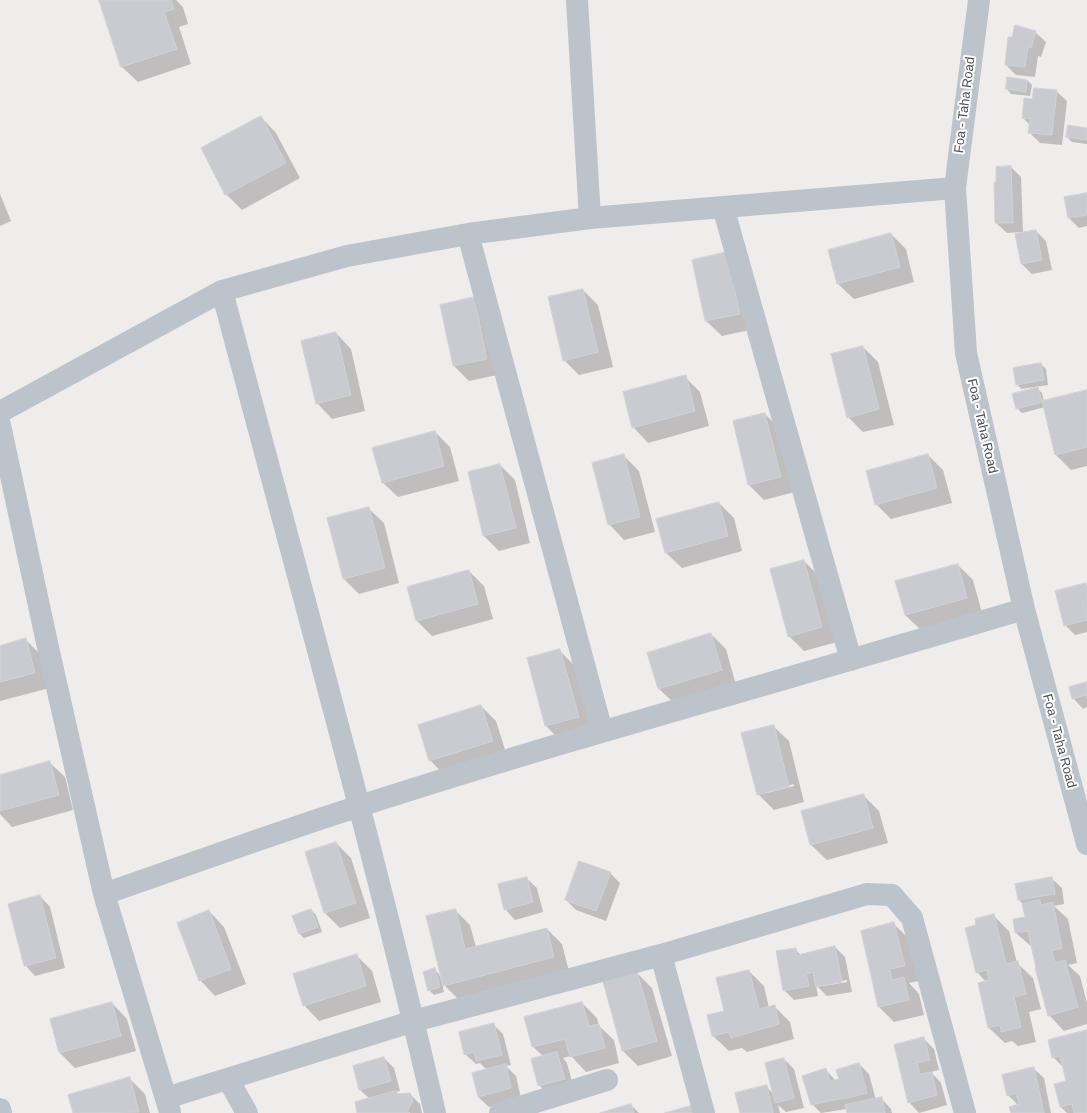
<!DOCTYPE html>
<html>
<head>
<meta charset="utf-8">
<style>
  body { margin:0 }
  canvas { display:block; background:#efecec }
</style>
</head>
<body>
<canvas width="1087" height="1113"></canvas>
<script>
const g = document.querySelector('canvas').getContext('2d');
g.lineJoin = 'round';
function paint(path, color) { g.fillStyle = color; g.fill(path, 'evenodd'); }
function strokePath(path, color, width, dash) { g.strokeStyle = color; g.lineWidth = width; g.lineCap = dash ? 'butt' : 'round'; g.setLineDash(dash || []); g.stroke(path); }
function drawText(font, color, halo, rows, align = 'center') {
  g.font = font + ' Helvetica,sans-serif'; g.lineWidth = 4; g.setLineDash([]); g.textBaseline = 'middle'; g.strokeStyle = halo; g.fillStyle = color; for (const [text, x, y, turn = 0] of rows) {
    g.save(); g.translate(x, y); g.rotate((+turn || 0) * Math.PI / 180); g.textAlign = isNaN(turn) ? turn : align; if (halo) g.strokeText(text, 0, 0); g.fillText(text, 0, 0); g.restore();
  }
}
const shadow = new Path2D(`
  M100,0H176L183,7L188,24L179,27L191,64L138,82L122,67Z
  M1035,32L1046,42L1041,57L1038,56L1035,77L1016,75L1006,65Z
  M1027,80L1032,85L1030,96L1011,94L1007,89Z
  M1056,91L1067,101L1062,145L1040,143L1029,132L1030,125L1023,118L1033,100Z
  M261,117L276,133L300,178L242,210L226,194Z
  M1087,129V144L1072,142L1067,137Z
  M1011,167L1021,177L1023,232L1007,233L996,223Z
  M0,194L11,221L0,226Z
  M1087,194V226L1079,228L1069,218Z
  M1036,231L1046,241L1052,270L1032,274L1022,264Z
  M891,234L906,249L914,282L854,299L838,284L830,251Z
  M726,253L754,329L722,336L706,321L693,261Z
  M583,290L598,305L613,367L579,375L564,360Z
  M474,299L502,374L469,381L454,366L441,306Z
  M336,333L351,349L365,411L332,419L317,403Z
  M863,347L878,362L894,425L863,432L848,417Z
  M1041,364L1046,369L1048,385L1021,389L1017,384Z
  M685,377L700,392L709,426L648,443L633,427Z
  M1037,388L1042,393L1044,402L1087,391V466L1071,470L1056,455L1045,407L1022,413L1017,408Z
  M765,414L780,429L795,492L764,500L749,485Z
  M435,432L450,447L459,481L398,497L382,482Z
  M928,455L943,470L952,503L891,519L876,504Z
  M624,456L639,471L655,532L624,540L609,524Z
  M500,465L515,480L530,543L499,551L484,536Z
  M719,503L734,518L742,551L682,568L666,553Z
  M368,508L384,523L399,583L359,594L344,579Z
  M804,561L819,576L837,642L804,651L789,636Z
  M958,565L973,580L982,613L921,630L905,615Z
  M469,571L484,586L493,619L432,636L417,621Z
  M1085,584L1087,586V632L1075,635L1065,625Z
  M711,634L726,649L736,685L675,704L659,689Z
  M26,640L41,655L50,688L0,701V647Z
  M560,651L575,666L593,732L561,741L546,726L528,659Z
  M1087,683V707L1083,709L1073,698Z
  M481,706L496,721L507,756L445,776L430,760Z
  M773,726L789,741L804,802L774,810L758,794ZM794,784V786L767,793V791Z
  M49,762L65,777L73,810L12,827L0,814V776Z
  M863,795L879,811L888,843L827,860L811,845L803,812Z
  M336,843L351,858L370,918L340,928L325,913Z
  M610,873L620,883L606,921L576,910L566,900Z
  M526,878L537,888L543,912L515,920L505,909Z
  M1051,878L1062,888L1064,904L1054,906L1068,919L1077,963L1068,965L1080,976L1087,1003V1024L1064,1031L1049,1015L1033,948L1016,933L1026,917L1024,905L1019,900Z
  M40,896L50,907L65,968L35,976L25,965Z
  M311,910L316,915L322,932L304,938L299,933Z
  M455,910L470,925L476,947L547,929L562,944L569,972L460,1001L442,983L444,992L434,995L429,990L434,969L439,974L442,983L444,982Z
  M209,911L224,927L246,984L215,996L200,980Z
  M994,916L1009,931L1017,963L1033,978L1041,1009L1029,1012L1036,1042L1018,1046L1012,1041L1005,1043L989,1028L986,982L977,972V926Z
  M894,924L909,939L919,981L909,983L919,994L924,1015L894,1022L879,1007Z
  M835,947L845,957L852,992L827,996L816,985L818,996L794,1000L784,990L795,949L801,955ZM847,980V982L823,986V984Z
  M356,955L372,971L381,1002L319,1021L304,1005Z
  M749,971L764,986L769,1008L774,1006L790,1022L794,1039L747,1052L742,1048L729,1051L713,1036L708,1016L726,1012Z
  M637,973L652,988L672,1056L638,1066L623,1051L604,983Z
  M112,1003L127,1019L136,1051L75,1068L60,1053Z
  M582,1003L597,1018L599,1026L614,1040L619,1063L586,1072L571,1056L563,1058L567,1063L574,1089L549,1095L539,1085L543,1056L533,1047Z
  M493,1024L503,1034L511,1065L506,1066L516,1076L521,1098L489,1107L478,1097L487,1070L480,1063L476,1064L465,1054Z
  M1087,1031V1113H1067L1061,1107L1055,1085L1068,1081L1064,1068L1053,1057Z
  M924,1039L934,1049L939,1070L931,1072L941,1083L947,1105L919,1113L909,1102L895,1046Z
  M384,1058L394,1068L400,1091L396,1092L399,1095L410,1094L420,1104L422,1113H359L370,1099L360,1090L354,1067Z
  M784,1059L794,1069L804,1108L786,1112L778,1105L780,1113H742L766,1086L773,1094Z
  M859,1064L869,1074L876,1100L881,1098L891,1109L892,1113H848L847,1109L821,1113L812,1104L826,1070L836,1081L840,1080Z
  M1033,1068L1044,1078L1051,1113H1012L1018,1105L1008,1095Z
  M130,1079L145,1094L150,1113H74L69,1095Z
  M631,1105L639,1113H603Z`);
const building = new Path2D(`
  M99,0H171L174,9L164,12L177,49L121,67Z
  M1015,25L1036,31L1031,48L1028,46L1025,67L1005,65L1008,37H1012Z
  M1007,77L1027,80L1026,92L1006,89Z
  M1034,88L1057,90L1052,135L1028,133L1030,119L1022,118L1024,98L1032,99Z
  M261,116L286,163L225,195L201,148Z
  M1068,125L1087,128V140L1066,137Z
  M1011,166L1013,223H995L994,182H996V167Z
  M1087,193V215L1068,218L1064,197Z
  M1036,230L1042,260L1021,264L1015,234Z
  M891,233L900,267L837,284L828,250Z
  M727,252L740,314L705,321L692,260Z
  M583,289L598,352L563,361L548,297Z
  M474,297L487,359L453,366L440,305Z
  M336,332L351,395L316,404L301,341Z
  M863,346L879,409L847,418L831,354Z
  M1041,363L1044,380L1016,385L1013,368Z
  M686,375L695,411L632,428L623,392Z
  M1038,387L1042,402L1016,409L1012,394Z
  M1087,390V447L1055,455L1042,401Z
  M765,413L781,477L748,485L733,421Z
  M435,431L444,466L382,483L372,448Z
  M624,454L640,517L608,525L592,463Z
  M928,454L937,488L875,505L866,471Z
  M500,464L516,528L483,536L468,472Z
  M719,502L728,536L665,553L656,519Z
  M369,507L385,568L343,579L327,518Z
  M804,560L822,627L788,637L770,569Z
  M958,564L967,598L905,615L895,581Z
  M469,570L478,604L416,621L407,587Z
  M1086,583L1087,620L1064,626L1055,591Z
  M711,633L722,670L658,689L647,653Z
  M26,638L35,673L0,682V646Z
  M560,649L579,717L545,726L527,658Z
  M1087,682V699L1086,695L1072,699L1069,687Z
  M481,705L493,741L429,761L418,725Z
  M774,725L789,787L757,795L741,733Z
  M50,761L59,795L0,811V775Z
  M864,794L873,828L810,845L801,811Z
  M336,842L356,903L324,913L305,852Z
  M579,861L611,872L596,911L565,900Z
  M527,877L533,902L504,910L498,884Z
  M1052,877L1055,894L1018,900L1015,884Z
  M40,895L56,958L24,966L8,904Z
  M1040,900L1041,905L1053,902L1062,948L1052,951L1055,963L1065,960L1078,1007L1048,1016L1035,968H1036L1028,931L1015,933L1013,919L1025,917L1022,904Z
  M311,909L318,927L299,934L292,916Z
  M456,909L465,949L547,928L554,957L443,986L426,916Z
  M209,910L231,969L199,981L177,923Z
  M994,914L1006,964L1018,961L1026,994L1014,997L1021,1027L1001,1032L1000,1025L988,1028L978,983L989,980L987,970L976,973L965,928L976,925L975,919Z
  M894,922L905,966L890,969L892,980L904,977L909,1000L878,1007L861,931Z
  M835,946L842,982L816,987L813,972L806,974L809,986L783,991L776,951L796,948L797,955Z
  M357,954L366,986L303,1006L293,974Z
  M435,968L440,987L428,991L423,972Z
  M749,970L759,1009L775,1005L779,1024L731,1038L729,1032L712,1036L707,1015L724,1011L716,978Z
  M637,972L657,1041L622,1051L603,982Z
  M112,1002L121,1036L59,1053L50,1019Z
  M582,1002L589,1026L599,1024L605,1048L570,1057L565,1039L532,1047L524,1017Z
  M494,1023L502,1055L476,1061L474,1052L464,1055L459,1032Z
  M1087,1030V1113H1074L1072,1104L1060,1107L1054,1084L1066,1081L1060,1056L1052,1058L1048,1040Z
  M924,1037L930,1060L917,1063L920,1074L932,1072L937,1095L908,1103L894,1045Z
  M557,1052L565,1079L538,1086L531,1059Z
  M384,1057L391,1081L359,1090L353,1066Z
  M784,1058L794,1098L775,1103L765,1063Z
  M859,1063L867,1093L844,1099V1098L811,1105L802,1076L826,1068L830,1081L839,1079L836,1070Z
  M506,1064L511,1088L478,1097L472,1073Z
  M1034,1067L1044,1113H1011L1009,1107L1019,1104L1016,1093L1007,1096L1002,1075Z
  M130,1077L139,1112L73,1113L68,1095Z
  M767,1085L773,1113H740L735,1093Z
  M396,1091L397,1094L410,1093L413,1101L407,1111L410,1113H357L355,1102Z
  M882,1097L885,1113H847L845,1105Z
  M631,1104L634,1113H600Z
  M694,1105L696,1113H665Z`);
const minor = new Path2D(`
  M577,0L590,218
  M979,0L955,188L966,353L1024,609L1087,844
  M723,207L851,660
  M468,234L602,731
  M222,291C294,564 371,837 435,1113
  M0,412L222,291L347,256L468,234L590,218L955,188
  M0,425L49,652L104,894L170,1112
  M104,894C189,865 274,833 360,806C580,735 803,675 1024,609
  M661,955L704,1113
  M228,1079L247,1113
  M166,1098L414,1021L661,955L867,894L892,895L912,918L965,1113
  M0,1109L1,1113
  M500,1113L607,1080`);
const streetNames = [
  ["Foa - Taha Road",965,105,-83],
  ["Foa - Taha Road",982,426,77],
  ["Foa - Taha Road",1059,741,75]
];
paint(shadow, '#0003');
paint(building, '#cacbd1');
strokePath(building, '#d1d2d7', 1);
strokePath(minor, '#bcc3ca', 22);
drawText('13px', '#474e57', '#fff', streetNames);
</script>
</body>
</html>
